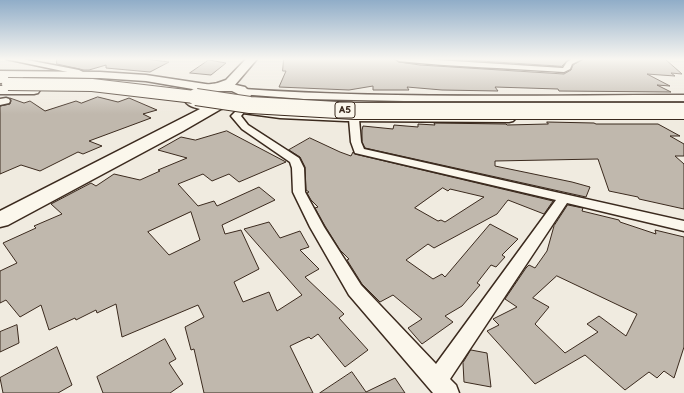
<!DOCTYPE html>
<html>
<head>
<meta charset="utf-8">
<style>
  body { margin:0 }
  canvas { display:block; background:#f0ebe0 }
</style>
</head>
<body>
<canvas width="684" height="393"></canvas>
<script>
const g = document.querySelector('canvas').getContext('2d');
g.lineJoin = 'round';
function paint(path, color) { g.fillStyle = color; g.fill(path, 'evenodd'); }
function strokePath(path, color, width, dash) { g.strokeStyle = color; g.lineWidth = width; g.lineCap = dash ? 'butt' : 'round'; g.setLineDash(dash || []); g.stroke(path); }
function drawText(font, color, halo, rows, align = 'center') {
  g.font = font + ' "Balsamiq Sans",sans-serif'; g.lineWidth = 4; g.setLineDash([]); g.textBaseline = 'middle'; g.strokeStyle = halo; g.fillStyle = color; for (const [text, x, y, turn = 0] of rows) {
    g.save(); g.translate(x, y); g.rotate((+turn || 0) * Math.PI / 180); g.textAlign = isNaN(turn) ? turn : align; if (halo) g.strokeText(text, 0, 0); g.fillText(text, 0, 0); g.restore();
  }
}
const building = new Path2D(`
  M57,59H145L169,62L150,72L106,68V65L89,70H84L57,64Z
  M284,59H395L399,62L420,65L564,74L571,70L573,65L583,59H665L682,74L671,73L675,76L647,74L670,86L657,85L671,92L559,91L558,89L495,87L498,91L442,90L407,87L409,90H373V86L349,90L279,87L286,71H283Z
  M450,59H569L562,66Z
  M209,60L226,63L211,75L190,73Z
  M98,97L118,102L129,98L157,110L143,114L151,118L89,141L102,146L83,154L78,152L40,171L21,165L0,174V106L10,104L11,100L10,98L24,103L30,101L45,111L76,101L81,103Z
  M547,122L594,123L596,124H658L680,136H670L684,144V156H675L684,164V209L639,199L638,197L609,191L598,159L495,161V166L572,182L590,187L586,197L365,148L362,142V130L363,126L393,129L394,125L418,127V124L435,125L434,123L506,124L507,125L548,124Z
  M227,131L286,162L239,182L229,174L212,181L203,174L178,184L198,206L214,201L217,206L259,187L275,200L222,225L225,234L241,230L259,269L234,282L243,302L269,292L277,311L302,295L244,229L269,222L280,238L300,231L309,247L300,250L319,269L305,277L344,314L339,318L368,350L345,367L318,334L311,339L309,337L290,346L313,393H204L194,349L191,350L185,327L204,317L198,305L122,337L116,304L97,313L96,310L76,320L75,318L49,330L41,305L20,317L6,300L0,303V271L17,263L3,243L36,228L34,226L62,214L51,204L91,183L96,186L114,174L140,180L160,171L158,170L187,158L158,150L181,137L195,140ZM191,212L200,240L169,255L148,232Z
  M310,138L340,152L351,156L353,152L355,154L553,201L544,214L508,200L497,214L434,248L428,244L406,260L433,279L442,274L445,277L490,224L518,239L502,255L505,257L496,267L491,265L477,283L480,285L462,306L445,316L453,322L422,344L408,328L422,319L393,295L380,302L362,284L347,260L349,259L340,250L325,226L315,208L318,207L311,200L307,193L309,192L306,190L305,167L300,157L289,150ZM443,188L448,191L450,189L484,197L445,222L441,220L438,221L415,208Z
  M568,205L583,208L582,211L619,220L620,222L656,234L655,230L684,237V347L674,378L664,371L657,378L649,372L625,390L585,355L535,384L487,331L499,325L493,319L517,307L505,299L526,268L529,265L535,268L547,251L554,226ZM557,276L637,314L626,336L599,316L587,324L598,332L565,353L535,324L549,307L533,298Z
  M17,325L19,343L0,352V332Z
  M165,339L176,359L169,363L183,384L170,393H103L97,377Z
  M57,347L72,385L58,393H3L0,378Z
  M471,350L487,353L491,387L464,382L463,363Z
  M352,372L366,392L395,378L405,393H320Z`);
const minor = new Path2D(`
  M6,59H22L79,70L85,73L83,77H77V74Z
  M396,59H421L563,68L567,62L572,59H582L572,64L570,69L564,72C509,68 454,67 399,61Z
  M6,98L9,99L10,101L9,103L0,105V99Z
  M241,108L245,111L241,116L248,125L299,158L304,168L305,192L324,227L361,285L436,364L556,200L355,153L351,142L349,119L351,117L354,116L359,119L361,142L364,149L684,221V231L567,203L450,379L456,385L459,393H433L349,295L310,227L293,192L292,168L290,162L242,129L231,116L238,109Z`);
const tertiary = new Path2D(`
  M244,89C390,99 537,95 684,95V101H404L304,99L240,94L239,92L240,90Z
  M247,108L345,114L509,116L513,117L515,119L513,121L509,122L345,121L280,118L243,113L241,111Z`);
const primary = new Path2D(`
  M246,59H257L234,86L210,92L146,81L100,78L0,77V71L100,72L146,75L212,85L226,80Z
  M0,86H34L38,87L40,90L38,93L34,94H0Z`);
const trunk = new Path2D(`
  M0,75L22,76L24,79L22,82L0,83Z
  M227,83L245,87L252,94L244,103L221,109L183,131L8,225L0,227V211L200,109C193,107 184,105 184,97C192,85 214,83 227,83ZM218,91H232L238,94L234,97L208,105L206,102L198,99L207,94Z`);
const trunkBridgeFar1 = new Path2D(`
  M8,84L92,85L203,98`);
const trunkBridge = new Path2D(`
  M196,97L250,105L355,111H684`);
const shields = [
  [345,110,20]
];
const shieldNames = [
  ["A5",345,110]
];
paint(building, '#c0b8ad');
strokePath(building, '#3b2a1e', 1);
strokePath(minor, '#3b2a1e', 3);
strokePath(tertiary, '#3b2a1e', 3);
strokePath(primary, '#3b2a1e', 3);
strokePath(trunk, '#3b2a1e', 3);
paint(minor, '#fbf7ec');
paint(tertiary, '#fbf7ec');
paint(primary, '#fbf7ec');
paint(trunk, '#fbf7ec');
strokePath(trunkBridgeFar1, '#3b2a1e', 14, []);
strokePath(trunkBridge, '#3b2a1e', 18, []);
strokePath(trunkBridgeFar1, '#fbf7ec', 12);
strokePath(trunkBridge, '#fbf7ec', 16);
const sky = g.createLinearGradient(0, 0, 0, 114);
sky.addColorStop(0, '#90adc8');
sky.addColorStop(0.52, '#f8f6f1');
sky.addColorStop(1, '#f8f6f100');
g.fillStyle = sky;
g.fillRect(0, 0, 684, 114);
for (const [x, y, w] of shields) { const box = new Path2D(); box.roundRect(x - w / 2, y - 8, w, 16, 3); g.fillStyle = '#fbf7ec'; g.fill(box); strokePath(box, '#3b2a1e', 1); }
drawText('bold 10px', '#3b2a1e', null, shieldNames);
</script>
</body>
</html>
